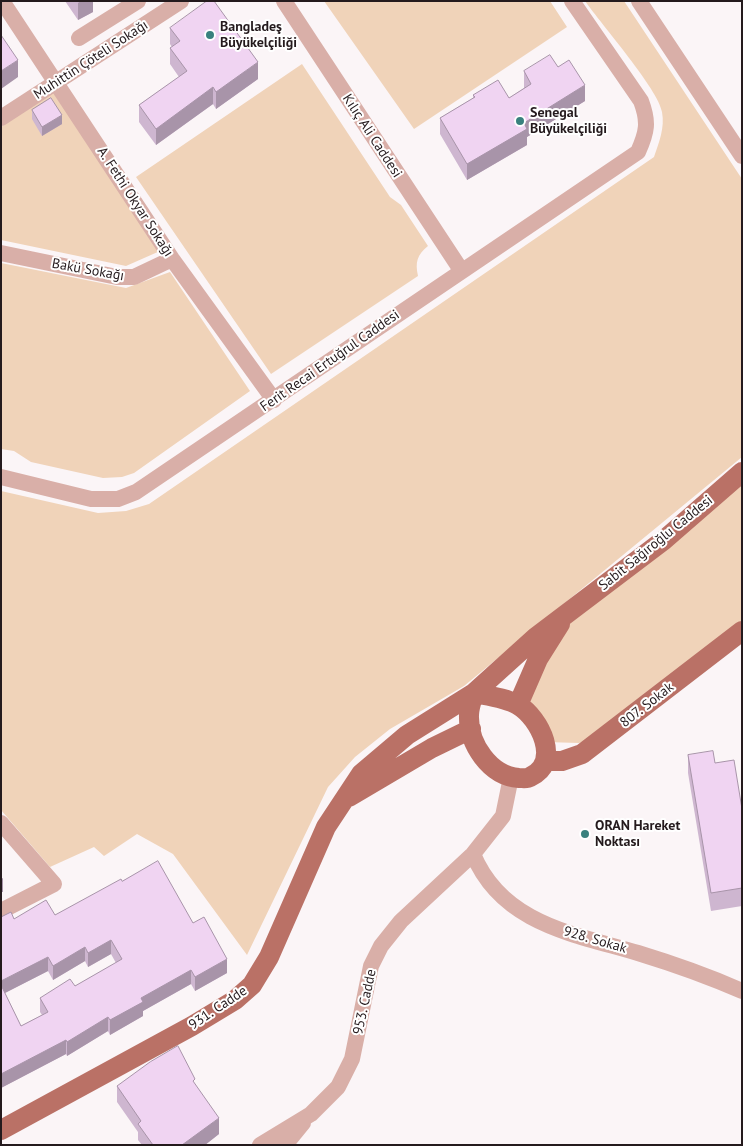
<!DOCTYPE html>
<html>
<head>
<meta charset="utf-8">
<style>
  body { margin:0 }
  #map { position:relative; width:743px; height:1146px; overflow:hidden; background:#fbf5f7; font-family:"PT Sans",sans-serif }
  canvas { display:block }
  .frame { position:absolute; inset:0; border:2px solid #241a1d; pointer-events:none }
</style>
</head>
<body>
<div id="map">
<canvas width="743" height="1146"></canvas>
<div class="frame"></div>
</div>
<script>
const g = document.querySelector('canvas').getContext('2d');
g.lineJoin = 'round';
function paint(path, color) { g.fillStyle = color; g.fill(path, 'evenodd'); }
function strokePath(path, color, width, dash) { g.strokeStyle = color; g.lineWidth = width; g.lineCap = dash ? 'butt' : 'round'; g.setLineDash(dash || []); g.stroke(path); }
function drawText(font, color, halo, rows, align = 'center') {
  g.font = font + ' "PT Sans",sans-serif'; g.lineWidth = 4; g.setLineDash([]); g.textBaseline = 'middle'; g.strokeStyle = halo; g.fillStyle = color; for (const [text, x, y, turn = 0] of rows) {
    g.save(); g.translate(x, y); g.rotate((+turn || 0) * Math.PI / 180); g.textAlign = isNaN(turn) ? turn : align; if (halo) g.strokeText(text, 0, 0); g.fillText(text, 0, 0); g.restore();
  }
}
const green = new Path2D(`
  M324,1H550L567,27L414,129Z
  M585,1H624L742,179V457L464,686L390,729L355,757L328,787L247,955L173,854L137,834L104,856L94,847L50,867L1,810V491L98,513L126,511L149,504L654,157C659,142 665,128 662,112C659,90 601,24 585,1Z
  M302,64L390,197L401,205L428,246C417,255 415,262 418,276L271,374L136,177Z
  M53,92L160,251L126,266L1,240V127Z
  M1,263L126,288L170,272L250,391L134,473L122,477L103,478L31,462L14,451L1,449Z
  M742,472V631L590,741L579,743L545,742L538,727L525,685L568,612Z`);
const minor = new Path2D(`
  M2,1L172,259L274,400
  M284,1L461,270
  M639,1L742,156
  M79,38L138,1
  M1,118L181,1
  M1,253L117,277H134L172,259
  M1,477L91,499H118L136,492L638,152C647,132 649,122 641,101L572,1
  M1,823L54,884L1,911
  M473,854C502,924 574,934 638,953C674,964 708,976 742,991
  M260,1145L311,1114L338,1087L352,1059L371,966L381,946L401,921L473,854L503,816L511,777
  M285,1145L303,1123`);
const major = new Path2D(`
  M474,693C489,696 506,698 518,705C540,718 562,763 530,777C527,779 523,778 519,778C490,776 468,744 469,715C469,708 472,700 474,693Z
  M518,705L538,659L560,624
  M545,761H562L582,754L742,631
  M349,797L432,748L471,729
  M1,1130L192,1026L235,1000L252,985L269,957L326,827L361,774L407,735L474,693L536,637L664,540L742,472`);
const wall = new Path2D(`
  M65,1H93V12L78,20Z
  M170,28L258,79L216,109L213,104L156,145L139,122V105L179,77L170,64V48L172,47L170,44Z
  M558,67L585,101L527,137V145L467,180L440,134V118L473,98V95L509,98L524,88V71Z
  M32,110L62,124L42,136L32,119Z
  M688,755L715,763L742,809V906L711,911L688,773Z
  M122,881L193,923L227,973L195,991L191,984L143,1011V1016L110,1035L108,1031L67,1056L66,1054L1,1088V917L14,919L55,915ZM111,954L116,963L75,986L40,998V1012L42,1015L21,1026L5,993L48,971L53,980L85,961L88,967Z
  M195,1084L219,1134L205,1145H142L138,1140V1132L117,1102V1086Z`);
const shadedWall = new Path2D(`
  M81,1H93V12L78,20V3Z
  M18,60V77L1,89V71Z
  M258,62V79L216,109V92Z
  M585,85V101L527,137V145L467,180V164L524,123Z
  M213,87V104L156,145V129Z
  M62,115V124L42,136V127Z
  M3,878V892H1V879Z
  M111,940V954L88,967V953Z
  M85,947V961L53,980V966Z
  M48,957V971L1,995V981Z
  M227,959V973L195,991V977Z
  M191,970V984L143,1011V1016L110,1035V1020L141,998Z
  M108,1017V1031L67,1056V1042Z
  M66,1040V1054L1,1088V1074Z
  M219,1118V1134L205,1145H182Z`);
const building = new Path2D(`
  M207,1H214L258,62L216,92L213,87L156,129L139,105L187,71L170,48L180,41L170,28Z
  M1,35L18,60L1,71Z
  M550,55L558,67L569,60L585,85L524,123L527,129L467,164L440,118L475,97L473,95L498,80L509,98L531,84L524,71Z
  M51,98L62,115L42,127L32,110Z
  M713,751L715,763L734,760L742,809V888L711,893L688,755Z
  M158,861L193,923L204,917L227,959L195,977L191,970L141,998L143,1002L110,1020L108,1017L67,1042L66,1040L1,1074V985L21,1026L48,1012L40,998L70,979L75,986L122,959L111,940L88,953L85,947L53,966L48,957L1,981V917L11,912L14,919L46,900L55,915L121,879L122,881Z
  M178,1046L195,1079L193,1081L219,1118L182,1145H153L138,1124L141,1121L117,1086L150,1062Z`);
const markers = [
  [210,35,5,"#39817e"],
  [520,121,5,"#39817e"],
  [585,834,5,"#39817e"]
];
const poiNames = [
  ["Bangladeş",220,27],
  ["Büyükelçiliği",220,43],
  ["Senegal",530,113],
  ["Büyükelçiliği",530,129],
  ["ORAN Hareket",595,826],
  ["Noktası",595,842]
];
const streetNames = [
  ["Muhittin Çöteli Sokağı",91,60,-33],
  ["Kılıç Ali Caddesi",372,136,57],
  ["A. Fethi Okyar Sokağı",135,202,57],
  ["Bakü Sokağı",88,270,10],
  ["Ferit Recai Ertuğrul Caddesi",330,361,-35],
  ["Sabit Sağıroğlu Caddesi",656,543,-39],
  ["807. Sokak",647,705,-38],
  ["928. Sokak",595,940,16],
  ["953. Cadde",365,1002,-78],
  ["931. Cadde",218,1008,-34]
];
paint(green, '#f0d3b9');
strokePath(minor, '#d9afa8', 16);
strokePath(major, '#ba7166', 20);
paint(wall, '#ceb6d0');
paint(shadedWall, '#a894a9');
paint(building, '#f0d4f2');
strokePath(building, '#a894a9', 1);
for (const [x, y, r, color] of markers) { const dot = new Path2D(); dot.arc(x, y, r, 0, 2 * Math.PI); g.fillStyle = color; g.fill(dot); strokePath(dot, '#fff', 2); }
drawText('bold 14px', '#241a1d', '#fff', poiNames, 'left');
drawText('14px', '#241a1d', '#fff', streetNames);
</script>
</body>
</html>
